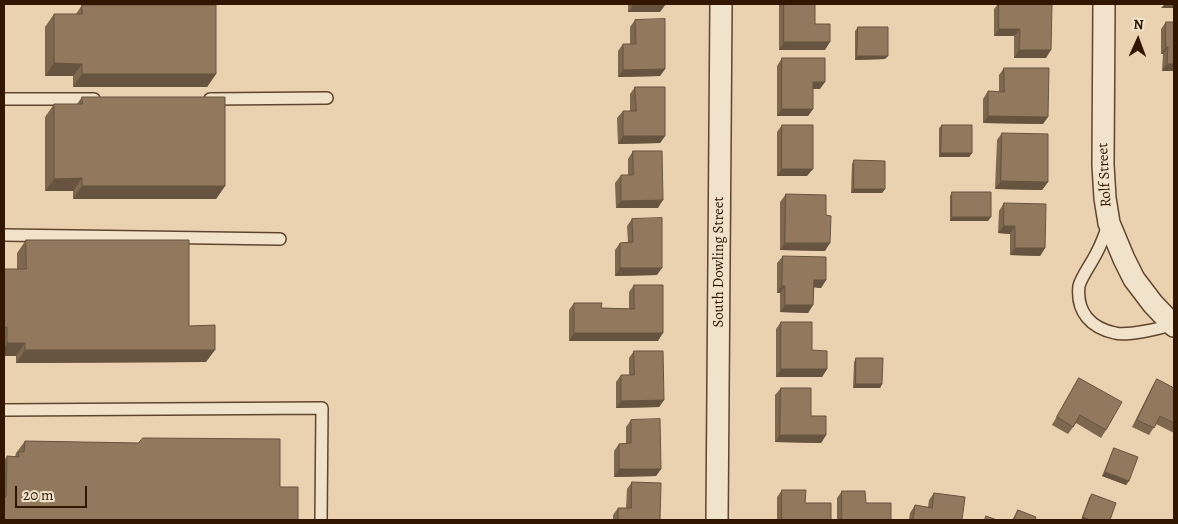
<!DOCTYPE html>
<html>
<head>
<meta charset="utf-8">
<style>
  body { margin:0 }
  #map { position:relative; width:1178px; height:524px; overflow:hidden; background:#ead2b0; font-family:Alegreya,serif }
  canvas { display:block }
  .frame { position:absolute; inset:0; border:5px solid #321601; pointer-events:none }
  .north { position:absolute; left:1113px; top:15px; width:50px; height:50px; -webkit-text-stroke:4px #f1e2cc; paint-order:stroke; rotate:2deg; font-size:14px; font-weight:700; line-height:20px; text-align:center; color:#321601 }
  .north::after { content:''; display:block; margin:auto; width:18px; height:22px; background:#321601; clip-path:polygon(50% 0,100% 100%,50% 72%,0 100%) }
  .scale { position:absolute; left:15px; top:486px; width:72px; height:22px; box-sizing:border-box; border:2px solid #321601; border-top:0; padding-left:6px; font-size:15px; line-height:18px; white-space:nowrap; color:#321601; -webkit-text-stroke:4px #f1e2cc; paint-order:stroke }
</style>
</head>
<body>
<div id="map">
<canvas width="1178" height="524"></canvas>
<div class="frame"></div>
<div class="north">N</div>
<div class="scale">20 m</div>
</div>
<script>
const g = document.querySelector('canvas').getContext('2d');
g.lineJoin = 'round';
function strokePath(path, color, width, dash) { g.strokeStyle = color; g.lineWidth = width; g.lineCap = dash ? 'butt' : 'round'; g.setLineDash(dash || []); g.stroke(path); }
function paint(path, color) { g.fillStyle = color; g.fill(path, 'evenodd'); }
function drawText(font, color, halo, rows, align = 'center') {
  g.font = font + ' Alegreya,serif'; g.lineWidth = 4; g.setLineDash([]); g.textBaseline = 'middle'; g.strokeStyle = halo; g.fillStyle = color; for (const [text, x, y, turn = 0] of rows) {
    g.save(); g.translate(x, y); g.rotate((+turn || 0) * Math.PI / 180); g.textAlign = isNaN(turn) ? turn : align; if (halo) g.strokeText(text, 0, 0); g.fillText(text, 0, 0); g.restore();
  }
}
const lane = new Path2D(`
  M4,99H94
  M210,99L327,98
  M1109,223C1105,233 1102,243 1097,252C1093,261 1081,277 1079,286C1076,312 1091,328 1115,333C1126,336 1161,329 1172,324
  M4,235L280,239
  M4,410L322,408L321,520`);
const street = new Path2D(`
  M1104,4L1103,165L1105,198L1109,223L1124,259L1134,279L1153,304L1174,326
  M717,520L721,4`);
const wall = new Path2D(`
  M628,4H665V5L660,12H628Z
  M779,4H815V24L825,50H779Z
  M998,4H1052L1046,58H1014V36H994V9Z
  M82,5L216,74L207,87H73V76H45V27L54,14H76Z
  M635,20L665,69L660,76L618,77V51L623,44H630V27Z
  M1166,22H1174V71H1162L1163,54H1161V29Z
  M858,27L885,59L855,60V31Z
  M782,58L820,89H813V109L808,116H777V66Z
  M1004,68L1043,124L983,123V99L988,91L999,92V75Z
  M635,87L665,136L660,143L618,144L617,118L623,111H630V94Z
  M82,97L225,186L216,199H73V191H45V117L54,104H77Z
  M782,125L807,176H777V132Z
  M942,125L972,153L969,157H939V128Z
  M1002,133L1048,182L1042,190L995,189L997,140Z
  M633,151L658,208H616L615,183L621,175H628V159Z
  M854,160L885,189L882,193H851L852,164Z
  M952,192L988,221H950V196Z
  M786,194L825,251L780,250V202Z
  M1004,203L1045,248L1040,256L1010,255V234L998,233L999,211Z
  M632,219L657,275L615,276V250L620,243L628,242L627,226Z
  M26,240L189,326L206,362L16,363V356H4V269H17V253Z
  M783,256L826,280L821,288L814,287L813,305L808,313L780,312V293H777V263Z
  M634,285L658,341H569V310L574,303L601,308L629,309V292Z
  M781,322L812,350L827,369L822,377H776V329Z
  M634,351L664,400L659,407L616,408V382L621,375H629V358Z
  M856,358L882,384L880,388H853L854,362Z
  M1079,378L1106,430L1101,438L1076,423L1068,434L1052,425L1074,386Z
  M1157,379L1174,388V433L1156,424L1149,435L1132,427L1152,387Z
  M781,388L811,416L826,435L821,443L775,442V395Z
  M631,420L661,469L656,476L614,477V451L619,444L626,443V427Z
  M280,439L4,520V461L7,456L15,457L16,453L25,441L138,443Z
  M1114,448L1129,481L1126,485L1102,476L1112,452Z
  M632,482L660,520H613V515L618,508H626L627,489Z
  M782,490L805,503L831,520H777V497Z
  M842,491L866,503L891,520H837V498Z
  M934,493L962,520H909L910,513L915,505L928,507L929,500Z
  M1092,494L1110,520H1081L1089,498Z
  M1018,510L1035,520H1012Z`);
const shadedWall = new Path2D(`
  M1165,4H1174V8H1161Z
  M633,5H665L660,12H628Z
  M999,29H1020L1014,36H994Z
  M784,42H830L825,50H779Z
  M1166,47H1168L1163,54H1161Z
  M1019,50H1051L1046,58H1014Z
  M857,56H888L885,59L855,60Z
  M54,63L82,64L73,76H45Z
  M1167,64H1174V71H1162Z
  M665,69L660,76L618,77L623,70Z
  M82,74H216L207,87H73Z
  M813,82H825L820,89H808Z
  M782,109H813L808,116H777Z
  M988,116L1048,117L1043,124L983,123Z
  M623,136H665L660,143L618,144Z
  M941,153H972L969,157H939Z
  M782,169H813L807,176H777Z
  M82,178L73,191H45L54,179Z
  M1001,181L1048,182L1042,190L995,189Z
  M82,186H225L216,199H73Z
  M854,189H885L882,193H851Z
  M663,200L658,208H616L621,201Z
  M952,217H991L988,221H950Z
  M1004,226H1015L1010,234L998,233Z
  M785,243H830L825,251L780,250Z
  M1015,248H1045L1040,256L1010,255Z
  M620,268H662L657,275L615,276Z
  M814,280H826L821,288L809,287Z
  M782,286H785L780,293H777Z
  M785,305H813L808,313L780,312Z
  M574,333H663L658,341H569Z
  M7,343H25L16,356H4V348Z
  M25,350H215L206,362L16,363Z
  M781,369H827L822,377H776Z
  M856,384H882L880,388H853Z
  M664,400L659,407L616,408L621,401Z
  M780,435H826L821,443L775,442Z
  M619,469H661L656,476L614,477Z
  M1105,472L1129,481L1126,485L1102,476Z
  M1083,517L1090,520H1081Z`);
const building = new Path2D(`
  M633,4H665V5H633Z
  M784,4H815V24H830V42H784Z
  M999,4H1052L1051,50H1019L1020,29H999Z
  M82,5H216V74H82V64L54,63V14H82Z
  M665,19V69L623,70V44H636L635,20Z
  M1166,22H1174V64H1167L1168,47H1166Z
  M858,27H888V56H857Z
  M782,58H825V82H813V109H782Z
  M1004,68H1049L1048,117L988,116V91L1004,92Z
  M635,87H665V136H623V111H636Z
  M82,97H225V186H82V178L54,179V104H82Z
  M782,125H813V169H782Z
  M942,125H972V153H941Z
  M1002,133L1048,134V182L1001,181Z
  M633,151H662L663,200L621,201V175H633Z
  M854,160L885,161V189H854Z
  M952,192H991V217H952Z
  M786,194L826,195V215L831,216L830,243H785Z
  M1004,203L1046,204L1045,248H1015V226H1004Z
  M662,218V268H620V243L633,242L632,219Z
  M26,240H189V326L215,325V350H25V343H7V327H4V269H26Z
  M783,256L826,257V280H814L813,305H785V286H782Z
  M634,285H663V333H574V303H602L601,308L634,309Z
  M781,322H812V350L827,351V369H781Z
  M634,351H663L664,400L621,401V375H634Z
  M856,358H883L882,384H856Z
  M1079,378L1122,402L1106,430L1080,415L1073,427L1057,417Z
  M1157,379L1174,388V423L1160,416L1154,428L1137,420Z
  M781,388H811V416H826V435H780Z
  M660,419L661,469H619V444L631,443V420Z
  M143,438L280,439V487H298V520H4V499L6,496L7,456L19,457L18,452H24L25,441L138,443Z
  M1114,448L1138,457L1129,481L1105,472Z
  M632,482L661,483L660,520H618V508H631Z
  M782,490H806L805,503H831V520H782Z
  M842,491H865L866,503H891V520H842Z
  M934,493L965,497L962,520H913L915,505L932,508Z
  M1092,494L1116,503L1110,520H1090L1083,517Z
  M1018,510L1036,517L1035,520H1014Z
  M986,516L997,520H985Z`);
const streetNames = [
  ["Rolf Street",1105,175,-93],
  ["South Dowling Street",719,262,-90]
];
strokePath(lane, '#60452d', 14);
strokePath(street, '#60452d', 24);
strokePath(lane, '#f1e2cc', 11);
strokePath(street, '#f1e2cc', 21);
paint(wall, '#7e674f');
paint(shadedWall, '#665440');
paint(building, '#92785c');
strokePath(building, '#665440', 1);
drawText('15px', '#321601', '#f1e2cc', streetNames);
</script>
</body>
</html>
